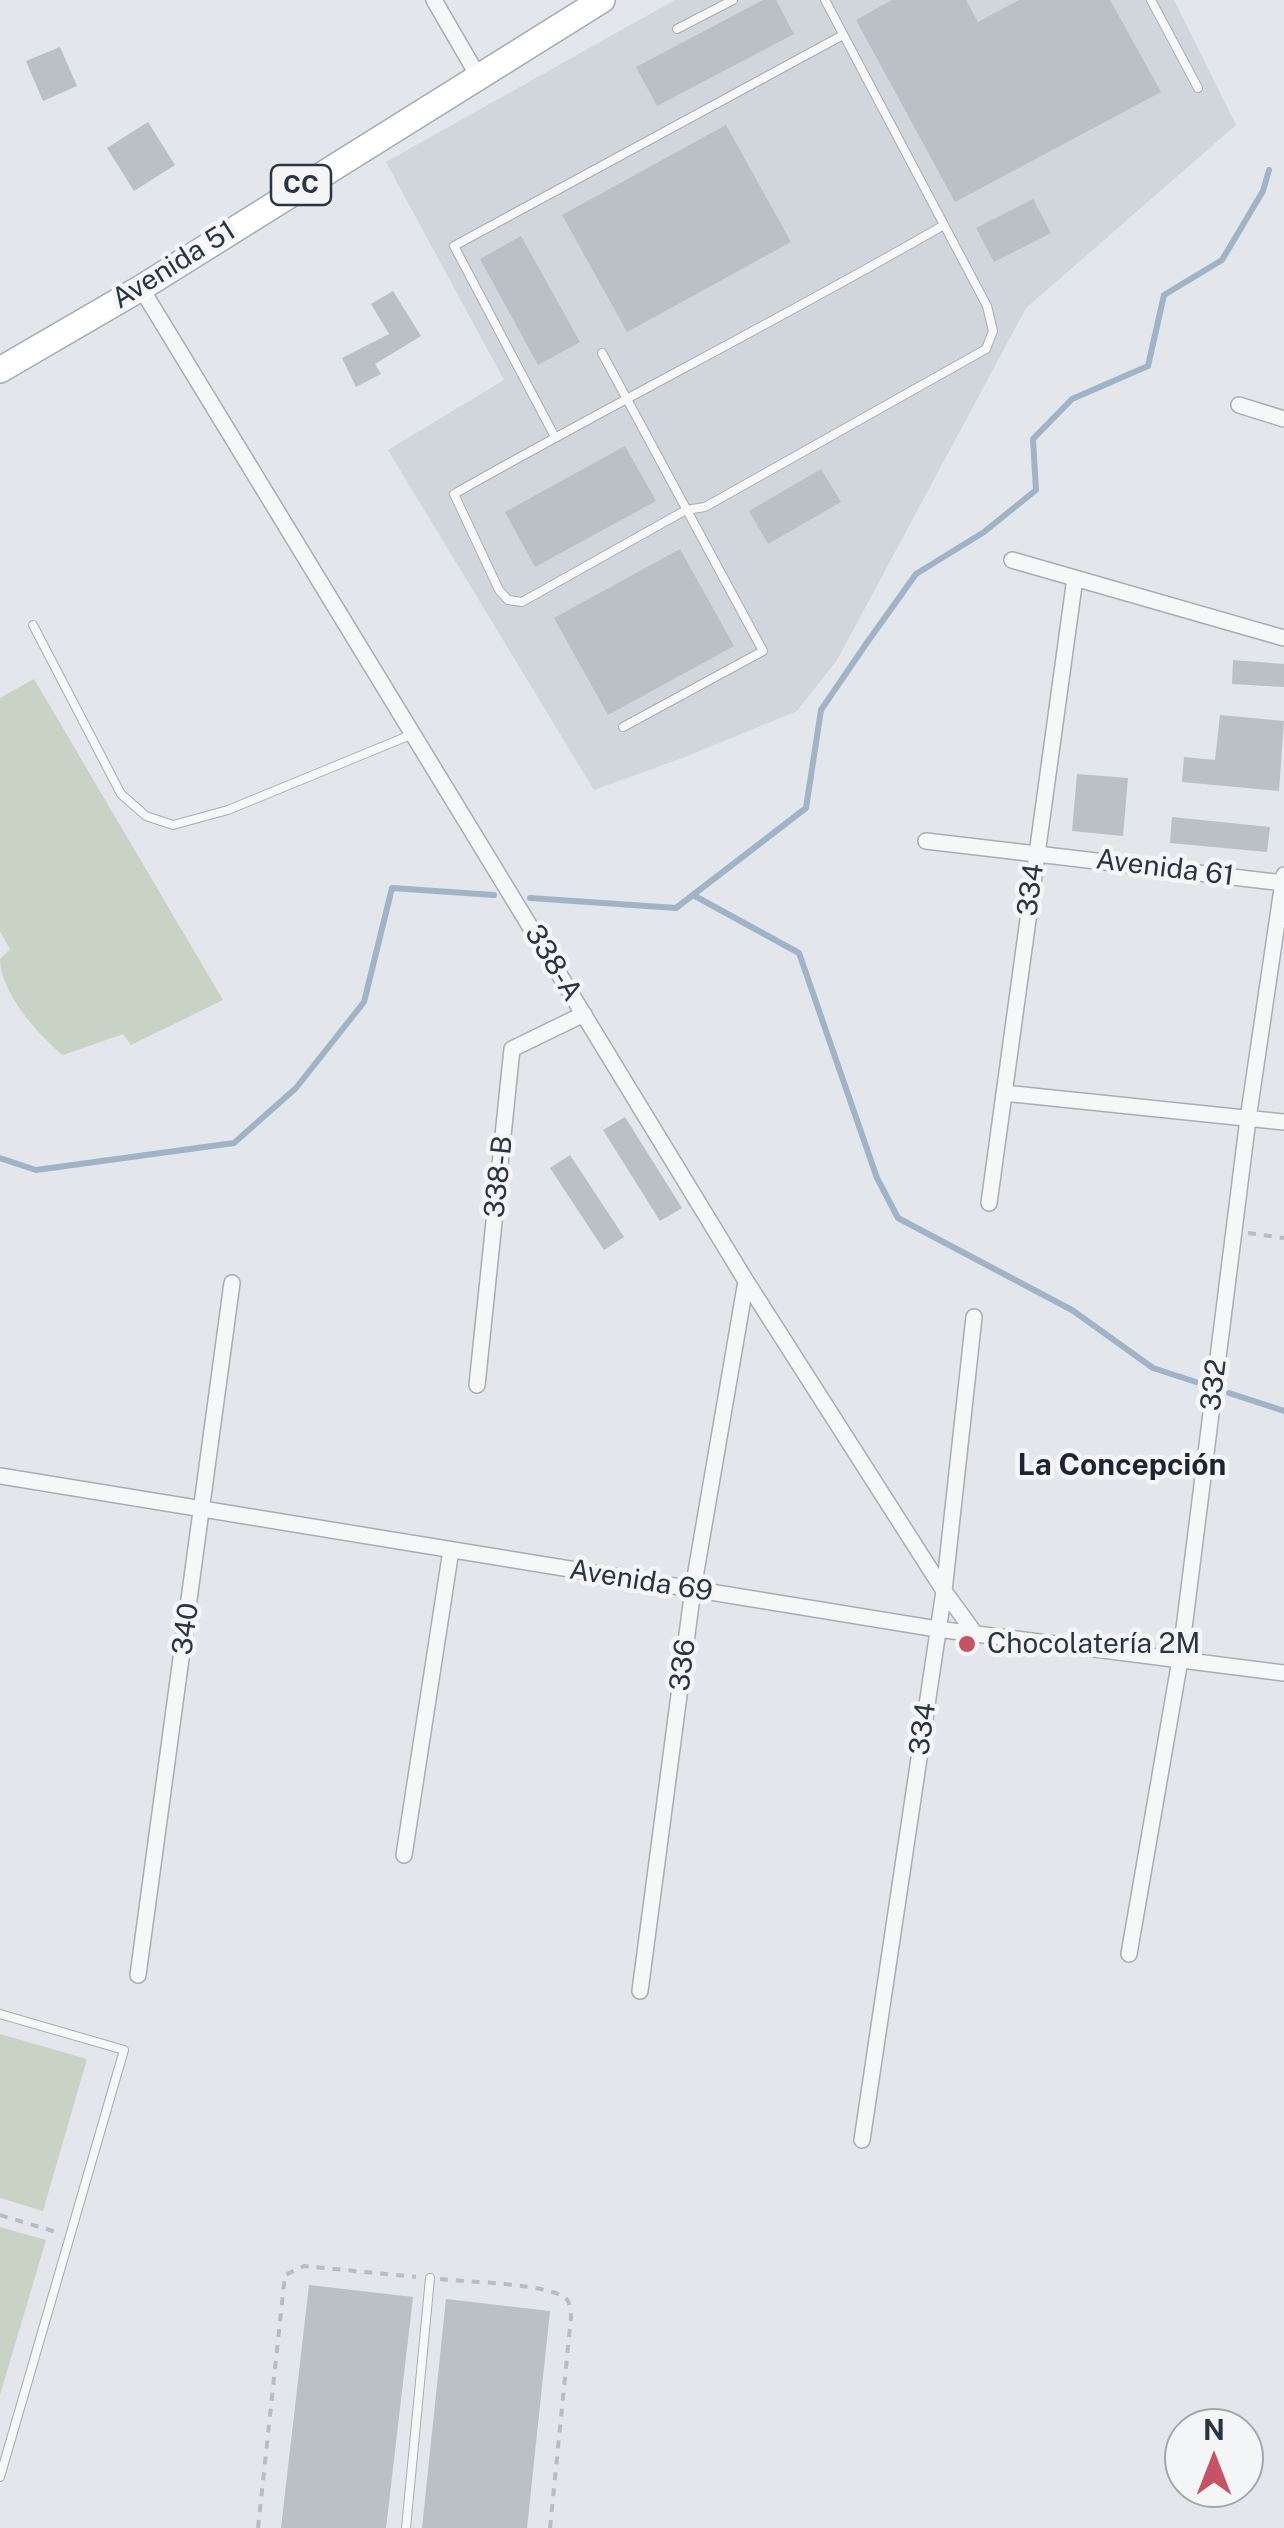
<!DOCTYPE html>
<html>
<head>
<meta charset="utf-8">
<style>
  body { margin:0 }
  #map { position:relative; width:1284px; height:2528px; overflow:hidden; background:#e3e6ea; font-family:"Public Sans",sans-serif }
  canvas { display:block }
  .north { position:absolute; left:1164px; top:2408px; width:100px; height:100px; box-sizing:border-box; background:#f3f5f7; border:2px solid #a3a8ae; border-radius:50%; rotate:0deg; font-size:28px; font-weight:700; line-height:40px; text-align:center; color:#2c3441 }
  .north::after { content:''; display:block; margin:auto; width:35px; height:45px; background:#c45366; clip-path:polygon(50% 0,100% 100%,50% 72%,0 100%) }
</style>
</head>
<body>
<div id="map">
<canvas width="1284" height="2528"></canvas>
<div class="north">N</div>
</div>
<script>
const g = document.querySelector('canvas').getContext('2d');
g.lineJoin = 'round';
function paint(path, color) { g.fillStyle = color; g.fill(path, 'evenodd'); }
function strokePath(path, color, width, dash) { g.strokeStyle = color; g.lineWidth = width; g.lineCap = dash ? 'butt' : 'round'; g.setLineDash(dash || []); g.stroke(path); }
function drawText(font, color, halo, rows, align = 'center') {
  g.font = font + ' "Public Sans",sans-serif'; g.lineWidth = 9; g.setLineDash([]); g.textBaseline = 'middle'; g.strokeStyle = halo; g.fillStyle = color; for (const [text, x, y, turn = 0] of rows) {
    g.save(); g.translate(x, y); g.rotate((+turn || 0) * Math.PI / 180); g.textAlign = isNaN(turn) ? turn : align; if (halo) g.strokeText(text, 0, 0); g.fillText(text, 0, 0); g.restore();
  }
}
const built = new Path2D(`
  M675,0H1174L1236,125L1026,308L837,660L797,711L685,757L594,790L388,450L504,380L386,162Z`);
const green = new Path2D(`
  M34,679L223,1000L131,1045L123,1034L63,1055C38,1035 0,992 0,959L10,949L0,931V698Z
  M0,2034L87,2059L43,2211L0,2198Z
  M0,2227L46,2240L0,2395Z`);
const stream = new Path2D(`
  M693,895L799,953L877,1178L898,1218L1072,1310L1153,1368L1199,1383
  M530,898L676,908L806,808L821,710L866,644L916,574L984,532L1036,490L1033,439L1072,399L1148,366L1164,295L1222,260L1263,191L1269,170
  M0,1158L36,1170L234,1143L296,1088L364,1002L392,888L494,895
  M1229,1393L1284,1411`);
const building = new Path2D(`
  M763,0H776L794,34L657,106L636,67Z
  M892,0H966L978,22L1019,0H1110L1161,92L955,202L856,20Z
  M60,47L77,86L43,101L26,61Z
  M148,122L175,165L134,191L107,148Z
  M726,125L791,242L627,332L562,215Z
  M1033,199L1051,233L994,262L976,228Z
  M521,236L580,342L538,365L480,259Z
  M393,291L421,336L375,364L381,374L356,387L342,358L389,334L371,304Z
  M625,446L656,501L535,567L505,512Z
  M821,469L841,502L768,544L749,511Z
  M680,549L734,646L608,715L554,618Z
  M1233,660L1284,664V687L1232,684Z
  M1220,715L1284,721L1279,791L1182,782L1184,757L1215,760Z
  M1077,774L1128,778L1123,836L1072,831Z
  M1172,817L1270,827L1267,852L1170,843Z
  M625,1117L682,1208L660,1221L603,1130Z
  M570,1155L624,1237L604,1250L550,1168Z
  M309,2285L413,2297L386,2528H281Z
  M446,2299L550,2311L527,2528H422Z`);
const path = new Path2D(`
  M1248,1233L1284,1238
  M0,2215L56,2232
  M440,2279C463,2282 557,2283 568,2301C569,2302 571,2315 571,2317L550,2528
  M258,2528L285,2275L304,2266L416,2277`);
const lane = new Path2D(`
  M825,0L987,306L993,331L986,349L705,507L686,510L522,602L508,600L499,590L454,494C616,402 783,318 944,225
  M1151,0L1198,88
  M677,29L733,0
  M602,353L763,651L623,727
  M555,437L454,246L843,35
  M33,625L121,794L146,816L173,825L228,810L413,734
  M0,2014L124,2050L0,2477
  M406,2528L430,2278`);
const street = new Path2D(`
  M434,0L478,76
  M141,288L746,1281L944,1591L974,1632
  M1239,405L1284,419
  M1012,560L1284,638
  M926,841L1284,883
  M1004,1093L1284,1122
  M989,1203L1075,578
  M477,1385L512,1049L584,1014
  M0,1476L937,1629L1284,1673
  M404,1855L451,1550
  M1129,1954L1180,1660L1248,1119L1284,875
  M138,1975L232,1283
  M640,1991L693,1589L746,1281
  M862,2140L944,1591L974,1317`);
const primary = new Path2D(`
  M0,370L141,288L602,0`);
const markers = [
  [967,1644,10,"#c45366"]
];
const shields = [
  [301,185,60]
];
const shieldNames = [
  ["CC",301,185]
];
const streetNames = [
  ["Avenida 51",174,265,-32],
  ["Avenida 61",1165,868,7],
  ["334",1031,890,-82],
  ["338-A",553,963,59],
  ["338-B",499,1177,-84],
  ["332",1214,1385,-83],
  ["Avenida 69",641,1581,9],
  ["340",186,1629,-82],
  ["336",683,1665,-83],
  ["334",923,1729,-82]
];
const poiNames = [
  ["Chocolatería 2M",987,1644]
];
const neighbourhoodNames = [
  ["La Concepción",1122,1466]
];
paint(built, '#d1d5dc');
paint(green, '#c9d3c5');
strokePath(stream, '#a1b4c7', 6);
paint(building, '#bbbfc6');
strokePath(lane, '#a8adb4', 10);
strokePath(street, '#a8adb4', 18);
strokePath(primary, '#a3abb5', 28);
strokePath(path, '#b9bcc2', 4, [8, 8]);
strokePath(lane, '#f6f7f9', 8);
strokePath(street, '#f6f7f9', 15);
strokePath(primary, '#fff', 25);
for (const [x, y, r, color] of markers) { const dot = new Path2D(); dot.arc(x, y, r, 0, 2 * Math.PI); g.fillStyle = color; g.fill(dot); strokePath(dot, '#f3f5f7', 4); }
for (const [x, y, w] of shields) { const box = new Path2D(); box.roundRect(x - w / 2, y - 20, w, 40, 8); g.fillStyle = '#f3f5f7'; g.fill(box); strokePath(box, '#2c3441', 2.5); }
drawText('bold 25px', '#2c3441', null, shieldNames);
drawText('28px', '#2c3441', '#f3f5f7', streetNames);
drawText('28px', '#2c3441', '#f3f5f7', poiNames, 'left');
drawText('bold 30px', '#1e2532', '#f3f5f7', neighbourhoodNames);
</script>
</body>
</html>
